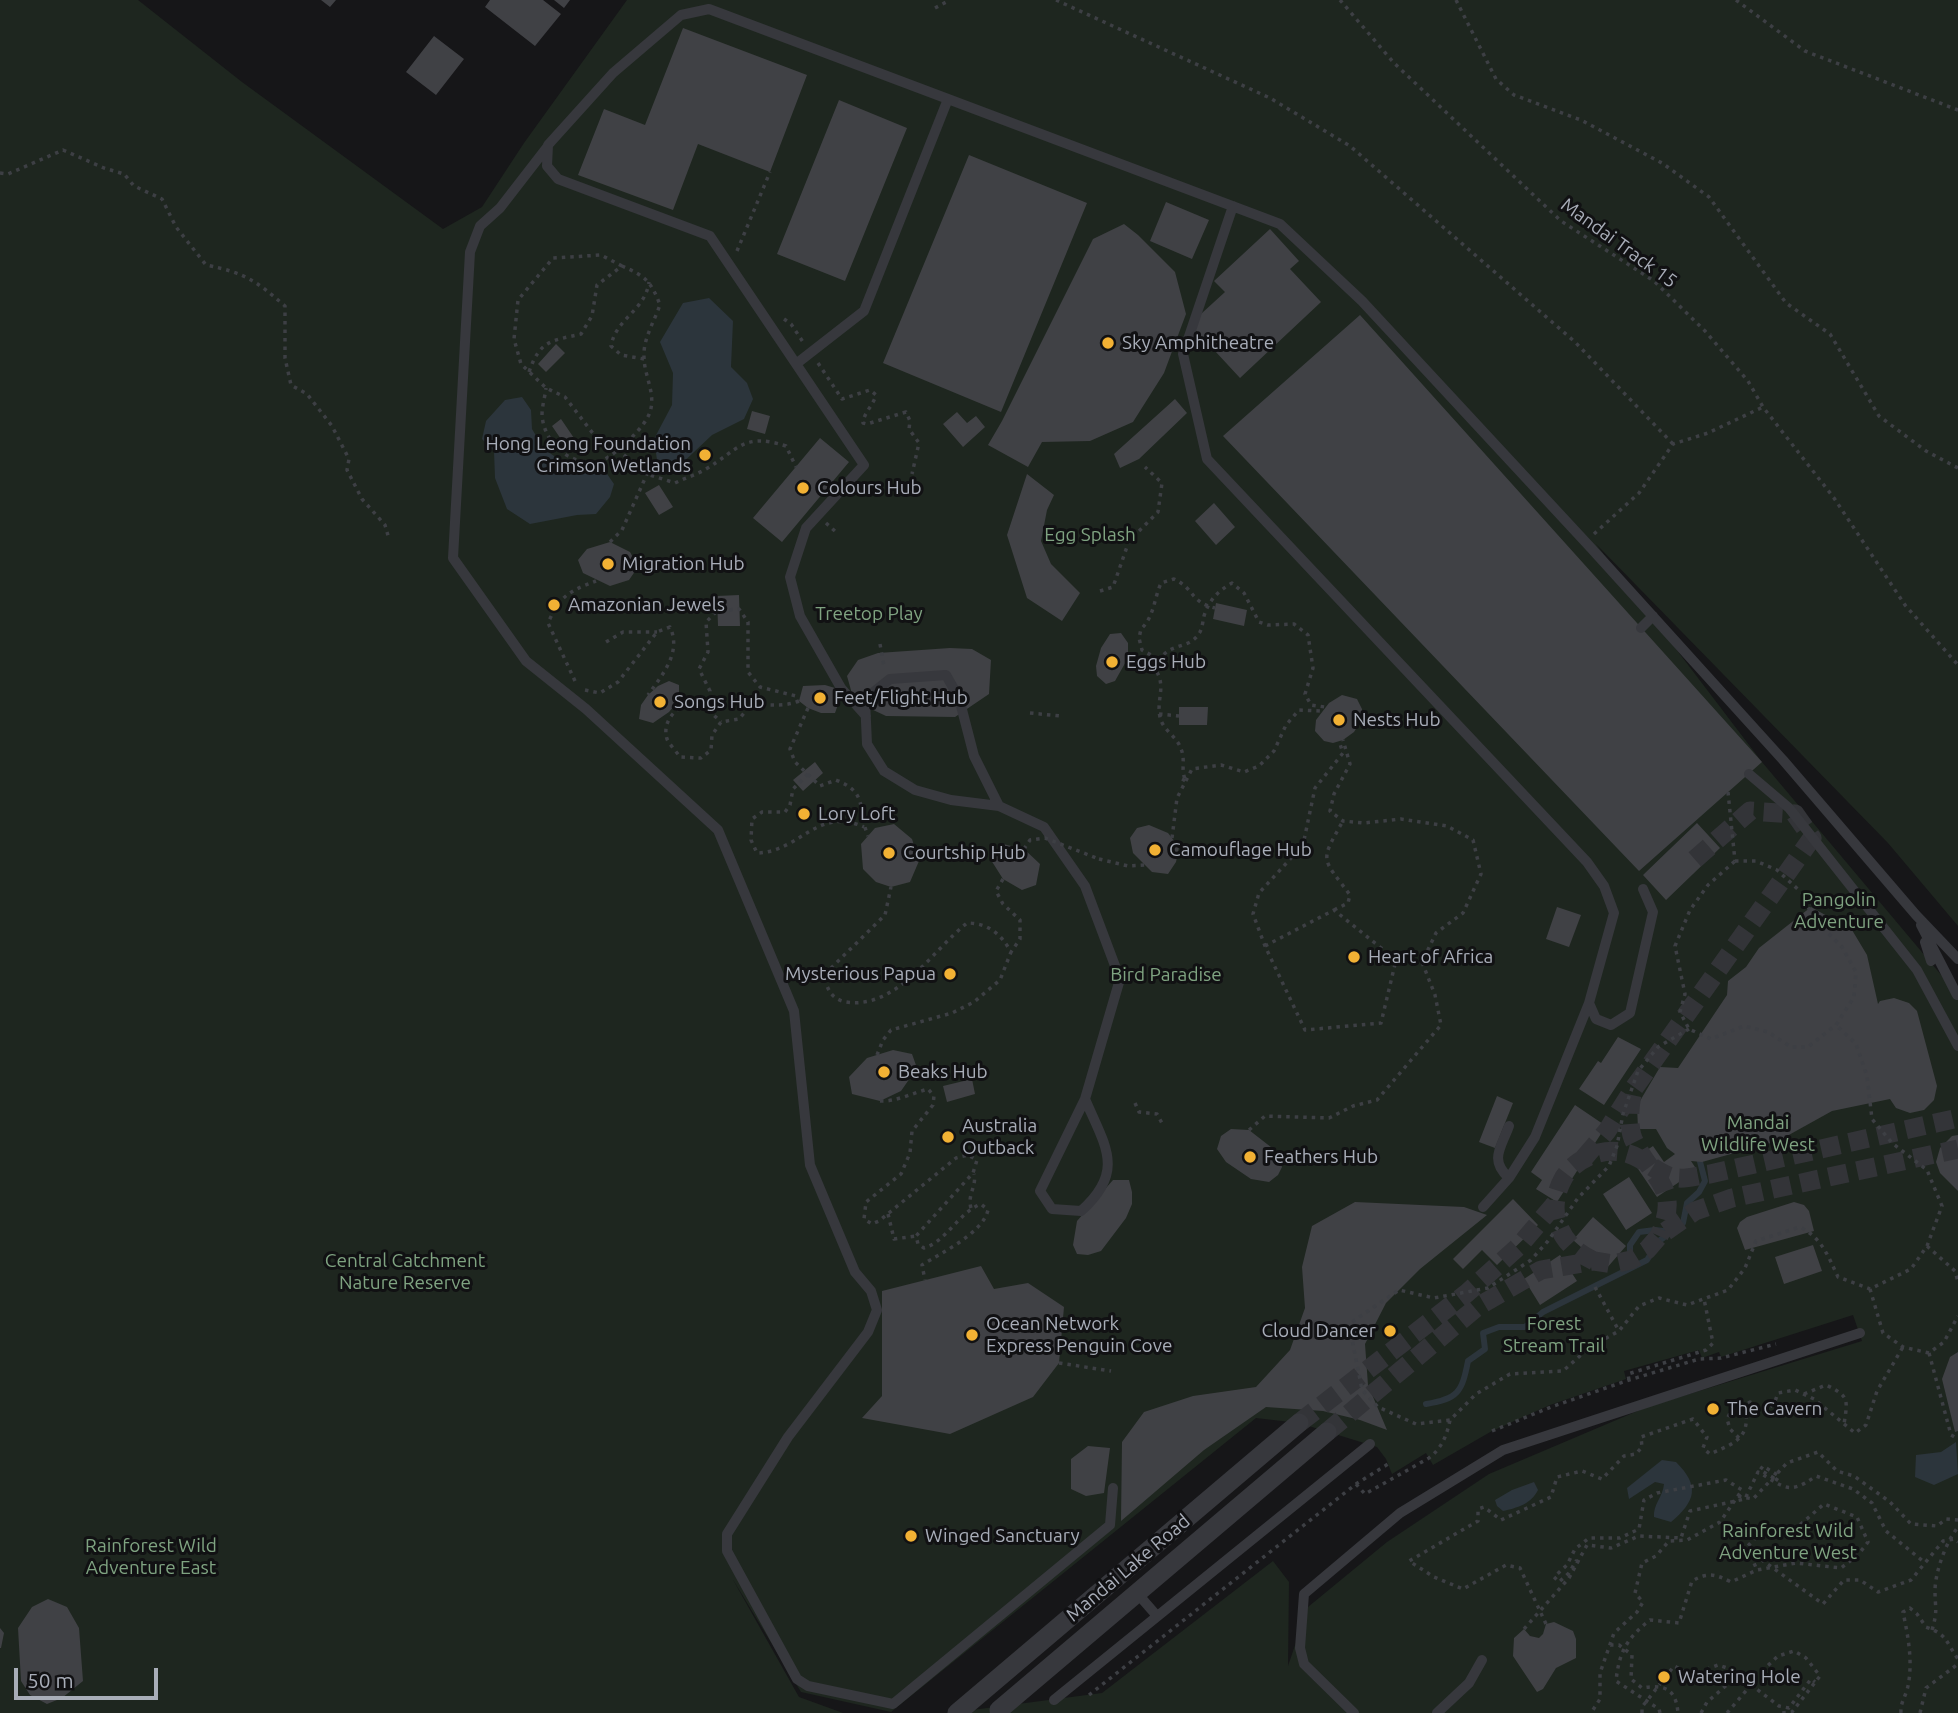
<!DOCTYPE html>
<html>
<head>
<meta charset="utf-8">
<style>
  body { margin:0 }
  #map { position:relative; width:1958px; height:1713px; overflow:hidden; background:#161618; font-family:Ubuntu,sans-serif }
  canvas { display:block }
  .scale { position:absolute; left:14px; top:1668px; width:144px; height:32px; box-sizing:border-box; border:4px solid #a8adb8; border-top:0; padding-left:9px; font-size:21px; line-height:24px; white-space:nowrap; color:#a8adb8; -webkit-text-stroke:5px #111113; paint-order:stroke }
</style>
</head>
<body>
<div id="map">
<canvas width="1958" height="1713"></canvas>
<div class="scale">50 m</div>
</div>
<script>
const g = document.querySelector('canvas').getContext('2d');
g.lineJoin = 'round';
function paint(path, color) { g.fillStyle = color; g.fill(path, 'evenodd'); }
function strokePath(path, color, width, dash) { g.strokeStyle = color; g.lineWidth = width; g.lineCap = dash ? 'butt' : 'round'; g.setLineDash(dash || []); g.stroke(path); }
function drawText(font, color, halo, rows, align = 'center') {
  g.font = font + ' Ubuntu,sans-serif'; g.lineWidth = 6; g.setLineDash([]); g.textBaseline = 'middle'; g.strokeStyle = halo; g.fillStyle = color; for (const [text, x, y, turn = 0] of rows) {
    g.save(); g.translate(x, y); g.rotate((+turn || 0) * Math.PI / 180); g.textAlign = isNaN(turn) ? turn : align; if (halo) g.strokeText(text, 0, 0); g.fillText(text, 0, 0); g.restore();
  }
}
const green = new Path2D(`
  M0,0H138L242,82L443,229L482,207L524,143L627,0H1958V926L1888,843L1596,544L1762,762L1958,995V1713H949L1102,1693L1273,1561L1289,1582L1288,1666L1308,1607L1387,1542L1489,1474L1647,1407L1862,1341L1853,1315L1721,1357L1719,1352L1702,1358L1699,1350L1624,1371L1626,1379L1550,1405L1492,1431L1433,1465L1426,1453L1392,1474L1386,1459L1377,1447L1299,1423L1256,1418L891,1712L801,1692L732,1578L799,1697L843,1713H0Z`);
const water = new Path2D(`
  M709,298L733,321L731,367L747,383L753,399L744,419L712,435L676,469L657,460L654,439L672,405L673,373L660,342L683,303Z
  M522,397L531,410L532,429L544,449L564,463L605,471L614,484L610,497L596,514L577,515L530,524L507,509L495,478L494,451L482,439L486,421L505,400Z
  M1956,1442L1958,1474L1934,1485L1915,1477L1916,1455L1941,1452Z
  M1662,1460L1676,1462C1700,1486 1696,1501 1671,1522L1654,1517C1653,1504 1663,1497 1664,1484L1655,1482L1629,1499L1627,1488Z
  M1534,1482L1538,1490C1531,1504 1517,1508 1503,1511L1497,1506L1495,1500L1512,1490Z`);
const stream = new Path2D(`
  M1630,1268V1245L1639,1232L1655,1230L1671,1232
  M1426,1404C1458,1399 1462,1392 1468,1361L1485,1349L1483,1333L1499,1327H1525L1543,1312L1647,1260L1659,1241L1683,1223L1687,1203L1699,1192L1705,1181L1698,1154`);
const building = new Path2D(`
  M321,0H336L330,7Z
  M490,0H543L561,14L535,46L485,7Z
  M554,0H570L564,8Z
  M683,28L807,75L770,172L698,144L673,210L578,175L604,109L645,125Z
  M434,36L464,59L436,95L406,72Z
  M839,100L907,128L845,281L777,254Z
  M969,155L1087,203L1001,412L883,363Z
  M1166,202L1209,220L1192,259L1150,241Z
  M1124,224L1138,235L1175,272L1186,314L1164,373L1133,422L1090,441L1042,442L1028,467L988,445L1002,421L1093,239Z
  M1270,229L1299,261L1290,269L1321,302L1240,378L1190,324L1225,292L1214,281Z
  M1360,315L1762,762L1639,871L1223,436Z
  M556,344L565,353L546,372L538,364Z
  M1175,399L1187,413L1139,459L1120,468L1114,454Z
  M752,411L770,416L765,434L747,429Z
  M957,412L967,423L976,416L985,427L963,447L943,424Z
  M561,419L576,441L567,448L552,426Z
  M820,438L849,462L782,542L753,518Z
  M1027,474L1054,495L1047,510L1041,541L1051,564L1080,593L1062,621L1027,598L1007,535Z
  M659,485L673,507L659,515L645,493Z
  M1214,503L1235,527L1216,545L1195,521Z
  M610,542L630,552L638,567L629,580L610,586L583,573L578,560L587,549Z
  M739,595L740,626H718L717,596Z
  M1216,603L1247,610L1244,626L1213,619Z
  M1121,633L1128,643V658L1115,681L1106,684L1097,676L1096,666L1101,648L1110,634Z
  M950,648L972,649L991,660L989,694L955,717L886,716L854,701L847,676L858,660L878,653Z
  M669,681L679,685V700L669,712L653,723L639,719L641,705L648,695L658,686Z
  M825,685L835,688L840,699L835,713H821L808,708L799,701L803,686Z
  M1342,695L1357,699L1362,709V719L1354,732L1343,740L1333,743L1324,741L1315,731L1316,720L1329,703Z
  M1179,707H1208L1207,725H1179Z
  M815,762L823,773L803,791L793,780Z
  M1697,823L1720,848L1666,900L1643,875Z
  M894,824L912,839L919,861L910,882L891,887L876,882L863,869L861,844L875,828Z
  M1149,825L1168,833L1179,847L1176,862L1168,874L1152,872L1133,853L1130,838L1137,828Z
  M1003,844L1024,849L1040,864L1036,885L1022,890L1003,879L991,860Z
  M1557,907L1581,915L1569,947L1546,939Z
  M1811,907L1852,930L1867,955L1878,1004L1880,1001L1894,998L1909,1003L1917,1011L1937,1086L1934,1100L1924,1110L1910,1113L1896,1108L1890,1099L1832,1111L1778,1141L1702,1162L1691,1161L1697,1170L1657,1197L1632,1160L1653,1146L1664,1162L1675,1154L1667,1148L1656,1129H1638L1637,1106L1660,1067L1678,1068L1727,995L1728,981L1746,967L1759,948Z
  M1618,1037L1641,1049L1604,1105L1579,1089L1598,1061L1601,1063Z
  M893,1050L912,1054L917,1068L901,1091L880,1101L852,1094L849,1077L867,1058Z
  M972,1079L975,1094L947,1102L943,1086Z
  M1497,1096L1513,1103L1495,1148L1479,1142Z
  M1575,1105L1606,1126L1557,1202L1536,1189L1542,1180L1531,1172Z
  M1231,1129L1249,1130L1276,1151L1282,1167L1278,1175L1269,1182L1251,1179L1226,1162L1217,1149L1221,1136Z
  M1958,1135V1191L1940,1173L1936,1162L1940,1148L1952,1136Z
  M1629,1177L1652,1213L1626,1230L1603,1194Z
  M1113,1180H1129L1132,1192V1204L1126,1218L1101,1251L1088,1255L1077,1254L1073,1245L1077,1221Z
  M1513,1199L1538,1225L1497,1265L1482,1250L1463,1269L1453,1259Z
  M1355,1202L1464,1207L1487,1215L1420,1269L1386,1303L1365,1344L1368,1385L1387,1430L1360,1420L1323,1411L1266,1407L1204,1450L1121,1521L1122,1442L1144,1412L1193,1396L1256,1387L1290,1350L1305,1308L1302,1267L1312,1226Z
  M1794,1202L1804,1205L1809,1211L1814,1231L1745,1250L1737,1228L1740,1222L1747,1217Z
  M1593,1217L1626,1246L1606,1269L1573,1240Z
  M1813,1245L1822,1271L1784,1284L1775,1257Z
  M1560,1255L1577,1281L1540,1305L1524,1279Z
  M981,1266L994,1289L1028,1283L1064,1307L1059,1363L1033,1397L950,1434L862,1418L882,1396V1291Z
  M1958,1352V1431L1955,1432L1942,1379L1950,1357Z
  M1088,1446L1110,1448L1104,1493L1086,1496L1071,1489V1459Z
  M48,1599L67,1607L79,1628L83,1681L62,1698L47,1704L30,1695L21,1681L18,1628L32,1607Z
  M1554,1622L1573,1631L1576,1639V1658L1556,1668L1543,1689L1537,1692L1513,1656L1514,1638L1524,1629L1530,1636L1539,1638L1543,1634L1546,1624Z
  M0,1628L4,1633L1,1648H0Z`);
const minorTunnel = new Path2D(`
  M1632,1095C1629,1109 1628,1130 1635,1143C1654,1181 1681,1188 1659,1236
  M1584,1158L1607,1131L1634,1088L1812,838L1795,814L1750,811L1694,860
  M1594,1261C1577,1253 1564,1242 1558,1224C1552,1208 1556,1191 1564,1177C1580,1153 1615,1143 1640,1159C1652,1166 1664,1177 1678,1178C1688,1179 1700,1175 1710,1174L1958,1118
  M1299,1423L1467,1293L1519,1246L1555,1204
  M1327,1432L1477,1307L1541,1270L1594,1261L1613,1264L1631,1260L1647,1250L1659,1236L1695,1211L1732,1198L1958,1149`);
const path = new Path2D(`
  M1056,0L1270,98L1350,146L1575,342L1673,444
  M1340,0L1394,63L1561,221L1654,281L1705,331L1748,381L1763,407L1834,498L1905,605L1958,665
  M1456,0L1496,79L1514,95L1581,120L1662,163L1709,197L1786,303L1830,334L1879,416L1926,451L1958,468
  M1736,0L1805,51L1958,110
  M935,8L950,0
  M0,173L8,174L63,150L104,168L124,174L134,186L162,199L176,227L206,265C245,273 255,280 285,306V358L291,385L307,394L332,426L349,459L347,470L362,499L385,525L389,539
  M737,251L770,172
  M622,266L601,255L553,258L518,300L514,339L521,364L546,388L565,397L598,440L618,450L647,474L675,483C685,478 696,475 706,469C738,450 743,432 786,446L796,467
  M784,319L791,324L803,342
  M644,359L621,355L611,346C616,318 645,311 649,282
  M818,363L842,399L870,390L876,395C873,406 864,412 863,423L867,424L906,412L910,421L909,429L919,443L912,474
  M529,372C540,340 551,341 581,334L592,316L597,285L622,266C645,276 651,281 660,305C654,322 643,339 644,357C644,378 660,399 646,420C639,432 611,460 597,462C569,465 544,443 542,415C542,406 545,397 546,388
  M826,523L837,533
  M1594,534L1639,493L1673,444L1708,433L1763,407
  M610,542L622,530L647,474
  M1100,591L1113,587L1129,541L1158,512L1162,483L1145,467
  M606,642L623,632H657
  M880,644L884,666
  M1128,658L1135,665L1155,669C1167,686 1156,699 1160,717C1163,731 1177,736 1181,749C1186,760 1180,770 1186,781
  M1158,659L1142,650L1139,638L1141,629C1154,617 1154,599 1161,583L1174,579C1195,589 1190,602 1215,608
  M1155,669C1167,638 1188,653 1200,632C1202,628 1203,621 1204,616C1209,600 1218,591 1232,583L1244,593L1259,622L1268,625L1294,624L1308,635L1313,668L1305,694L1311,705L1325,707
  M575,681L548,623C560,596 569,591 596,581
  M585,690L600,693L618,682L657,632L670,627C682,653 662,675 648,695
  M799,701C781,708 769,703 750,706L739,719L721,722L712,735L711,750L701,758L680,757C676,751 669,744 667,739C662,723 674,708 689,704C698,702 702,703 710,698V691L699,669L708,652L706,622L717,611L739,609L748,622V672L760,687L800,697
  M702,704L721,722
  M808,708L790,749L795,762L820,786L836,780C869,793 857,809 868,836
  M1030,713L1061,716
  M1159,714L1179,716
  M808,774L793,789L790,805L785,812H762L752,819L751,840L757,853C800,852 817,806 864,827
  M1728,792L1735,861
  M1172,838L1177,798L1192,769L1221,765L1244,772L1259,766L1274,751L1286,725L1299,710L1321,711
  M1099,859L1128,866L1145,865
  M1735,861H1756L1777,870L1802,893L1813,918L1842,947L1856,972L1854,997L1836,1025L1808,1047H1791L1768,1032L1744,1026L1711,1039L1689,1029L1680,1012L1685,994L1675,946L1690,910L1708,885Z
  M1003,879L996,891L1003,904L1020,920V939L1011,952
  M1334,910L1348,903L1350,895C1322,857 1319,863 1343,821
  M1265,946L1334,910L1396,960L1381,1023L1305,1030L1265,946L1253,914L1259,893L1303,845L1315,788L1343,753L1339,741
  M1689,1029L1658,1047L1638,1071L1623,1114L1617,1146L1609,1166L1578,1198L1548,1241L1531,1260L1488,1288L1434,1298L1399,1290L1349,1324L1362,1390L1378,1407L1416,1424L1450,1420L1476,1394L1510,1374L1563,1371L1590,1347L1619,1331L1639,1306L1659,1298L1687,1305L1728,1290L1745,1268L1756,1241L1800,1227C1822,1238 1828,1256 1838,1277L1870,1289L1911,1269L1927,1246L1942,1206L1927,1170L1892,1143L1872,1119L1867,1076L1856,1044L1836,1025
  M877,1055L883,1040L891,1030L952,1013L974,1002L1000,980L1011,952C1001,934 988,923 967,923C933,950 896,1010 846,1002C831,999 827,989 824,975L885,915L891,887
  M880,1101C895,1102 913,1093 928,1089L934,1096L933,1105L912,1131L910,1153L901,1174L866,1202L864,1219L872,1224L879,1221L956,1158L968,1155L977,1160L973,1173L916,1236L918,1244L924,1248C947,1241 958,1213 981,1204L988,1210C983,1233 941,1253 922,1265L925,1280
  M1135,1103L1139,1112L1157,1114L1163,1125
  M1249,1130L1265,1116L1329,1118L1353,1106L1377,1100L1441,1025L1435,995L1422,962L1436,933L1463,913L1481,874L1473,840L1447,826L1401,819L1364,823L1343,821L1330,811L1334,794L1350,764L1343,740
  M971,1208C967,1195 977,1186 974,1174
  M888,1214L894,1239L916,1236
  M1927,1246L1955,1271L1958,1282
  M1595,1287L1619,1331
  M1870,1289L1883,1333L1903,1347L1929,1353L1944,1342L1958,1316
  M1929,1353L1951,1435L1958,1439
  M1059,1363L1111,1371
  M1629,1380L1628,1374L1706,1350L1713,1343L1704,1299
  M1804,1394L1826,1385C1849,1396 1848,1399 1844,1424
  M1492,1431L1551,1407L1629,1380L1699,1359L1721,1358L1776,1344
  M1739,1438L1730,1429L1727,1419L1731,1411L1744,1405
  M1774,1478L1760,1470L1763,1466L1779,1476L1775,1482
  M1356,1484L1365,1494L1429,1458C1442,1448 1447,1435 1450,1420
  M1738,1496L1753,1499L1787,1463L1818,1452L1837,1471L1854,1476L1890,1502L1911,1524L1937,1526L1946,1519L1958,1520
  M1755,1555L1754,1563L1757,1570
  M1579,1562L1576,1561L1569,1573L1559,1582L1554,1577L1567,1565L1575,1549L1589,1538H1620L1639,1529L1644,1500L1657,1493L1726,1480L1742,1490L1720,1522L1687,1540L1669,1541L1656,1556L1642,1563L1635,1593L1643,1602L1637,1612L1614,1633L1600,1673V1699L1591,1713
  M1546,1624L1520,1568L1506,1565L1463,1589L1434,1577L1409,1561L1478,1521V1509L1484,1507L1501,1520L1551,1497L1557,1477L1582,1471L1602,1479L1624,1456L1636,1454L1642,1447L1641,1437L1693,1419L1707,1437L1703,1448L1710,1454C1737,1442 1751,1438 1745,1405L1750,1402L1765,1410L1774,1404L1778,1393L1795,1390L1814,1399L1855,1433L1866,1425L1877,1391L1903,1347
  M1932,1630C1938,1610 1935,1609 1935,1591C1935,1572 1946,1542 1958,1527
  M1610,1645H1619L1632,1655L1631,1679L1642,1688C1665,1684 1676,1689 1678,1713
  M1089,1695L1356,1484L1388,1464
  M1642,1713V1707L1674,1666L1692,1675L1718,1665L1730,1669L1779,1706L1789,1708L1811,1679L1815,1682
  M1727,1713L1751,1685
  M1901,1713C1900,1703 1906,1696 1908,1686C1913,1661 1908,1636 1903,1612L1910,1608L1917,1614L1926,1627C1948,1635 1945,1641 1958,1659
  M1920,1713L1926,1688L1958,1664`);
const service = new Path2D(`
  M548,146L500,208L480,226L470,252L453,558L526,661L586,709L718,830L794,1011L810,1165L855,1272L871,1291L877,1310L868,1332L788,1437L727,1534V1551L797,1679L808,1686L893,1704L1110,1525L1113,1488
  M1233,206L1183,354L1207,459L1587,862L1604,886L1614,913L1589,1003L1596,1019L1611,1025L1630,1013L1653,912L1643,889
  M796,364L864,311L948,99
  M1641,628L1653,616
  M866,716L841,688L800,616L790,577L806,528L864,465L710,236L558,179L547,166L548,145L613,73L681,15L709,9L1280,224L1362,301L1591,548L1783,760L1916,915L1958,959
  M1749,774L1789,808L1917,970L1958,1046
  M999,806L974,756L959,698L946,675L890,679L865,699L867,744L884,771L915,790L951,800L999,806L1044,827L1085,886L1120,979L1085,1099L1040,1191L1052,1209L1081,1211C1126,1171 1105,1146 1085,1099
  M1921,925L1957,995
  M1925,942L1931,961
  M1509,1126C1501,1148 1489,1160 1509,1178
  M1483,1207L1509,1178L1535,1137L1589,1003
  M1137,1593L1157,1616
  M1054,1700L1370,1444
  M1354,1713L1304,1664L1300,1648L1304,1594L1400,1513L1503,1450L1860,1333
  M1437,1713L1469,1683L1482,1660`);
const minor = new Path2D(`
  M999,1710L1327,1432
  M957,1713L1299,1423`);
const pathBridge = new Path2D(`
  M1182,779L1186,781
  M1024,849L1030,840L1045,838L1099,859
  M1524,1629L1569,1578L1587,1545L1611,1548L1639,1536L1681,1538L1690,1511L1745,1499L1758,1472C1785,1487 1788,1496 1816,1476L1853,1489L1872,1503L1886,1531L1924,1562
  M1660,1713L1659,1709L1616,1681C1619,1652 1627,1638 1650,1620L1679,1623L1692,1581C1708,1572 1715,1574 1731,1582L1757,1570L1796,1563L1841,1568L1858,1555L1868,1542L1857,1517L1824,1504L1794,1530L1759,1534L1746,1548L1755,1555L1823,1604L1844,1580H1860L1878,1592L1911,1580L1943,1541L1954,1539L1958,1542
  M1701,1713L1707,1702L1728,1684L1761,1672L1778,1656L1794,1651L1806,1658L1820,1676L1792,1712L1781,1713`);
const markers = [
  [1108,343,7,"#f2b134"],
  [705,455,7,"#f2b134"],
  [803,488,7,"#f2b134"],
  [608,564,7,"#f2b134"],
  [554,605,7,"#f2b134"],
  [1112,662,7,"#f2b134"],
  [820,698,7,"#f2b134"],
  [660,702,7,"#f2b134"],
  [1339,720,7,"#f2b134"],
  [804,814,7,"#f2b134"],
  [1155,850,7,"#f2b134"],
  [889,853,7,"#f2b134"],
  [1354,957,7,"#f2b134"],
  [950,974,7,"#f2b134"],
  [884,1072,7,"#f2b134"],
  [948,1137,7,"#f2b134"],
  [1250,1157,7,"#f2b134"],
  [1390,1331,7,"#f2b134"],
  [972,1335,7,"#f2b134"],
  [1713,1409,7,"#f2b134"],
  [911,1536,7,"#f2b134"],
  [1664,1677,7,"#f2b134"]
];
const streetNames = [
  ["Mandai Track 15",1619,243,36],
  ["Mandai Lake Road",1128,1568,-40]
];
const poiNames = [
  ["Sky Amphitheatre",1122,343],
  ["Hong Leong Foundation",691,444,"right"],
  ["Crimson Wetlands",691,466,"right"],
  ["Colours Hub",817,488],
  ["Migration Hub",622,564],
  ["Amazonian Jewels",568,605],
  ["Eggs Hub",1126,662],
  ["Feet/Flight Hub",834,698],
  ["Songs Hub",674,702],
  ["Nests Hub",1353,720],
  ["Lory Loft",818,814],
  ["Camouflage Hub",1169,850],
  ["Courtship Hub",903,853],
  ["Heart of Africa",1368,957],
  ["Mysterious Papua",936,974,"right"],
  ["Beaks Hub",898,1072],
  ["Australia",962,1126],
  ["Outback",962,1148],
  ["Feathers Hub",1264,1157],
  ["Ocean Network",986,1324],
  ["Express Penguin Cove",986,1346],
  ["Cloud Dancer",1376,1331,"right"],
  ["The Cavern",1727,1409],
  ["Winged Sanctuary",925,1536],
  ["Watering Hole",1678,1677]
];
const parkNames = [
  ["Egg Splash",1090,535],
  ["Treetop Play",869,614],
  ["Pangolin",1839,900],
  ["Adventure",1839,922],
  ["Bird Paradise",1166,975],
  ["Mandai",1758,1123],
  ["Wildlife West",1758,1145],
  ["Central Catchment",405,1261],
  ["Nature Reserve",405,1283],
  ["Forest",1554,1324],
  ["Stream Trail",1554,1346],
  ["Rainforest Wild",1788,1531],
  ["Adventure West",1788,1553],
  ["Rainforest Wild",151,1546],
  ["Adventure East",151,1568]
];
paint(green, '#1e261f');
paint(water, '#2c353c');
strokePath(stream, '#2c353c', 6);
paint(building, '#404145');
strokePath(minorTunnel, '#333438', 19, [19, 10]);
strokePath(path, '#3d3f44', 3.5, [3.5, 5]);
strokePath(service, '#37383d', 10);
strokePath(minor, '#37383d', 19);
strokePath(pathBridge, '#3d3f44', 3.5, [3.5, 5]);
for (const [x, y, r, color] of markers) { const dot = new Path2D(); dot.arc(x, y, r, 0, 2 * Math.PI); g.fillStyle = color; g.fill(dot); strokePath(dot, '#111113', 2.5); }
drawText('19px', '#a8adb8', '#111113', streetNames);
drawText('19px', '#a8adb8', '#111113', poiNames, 'left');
drawText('19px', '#7fa381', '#111113', parkNames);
</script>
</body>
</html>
